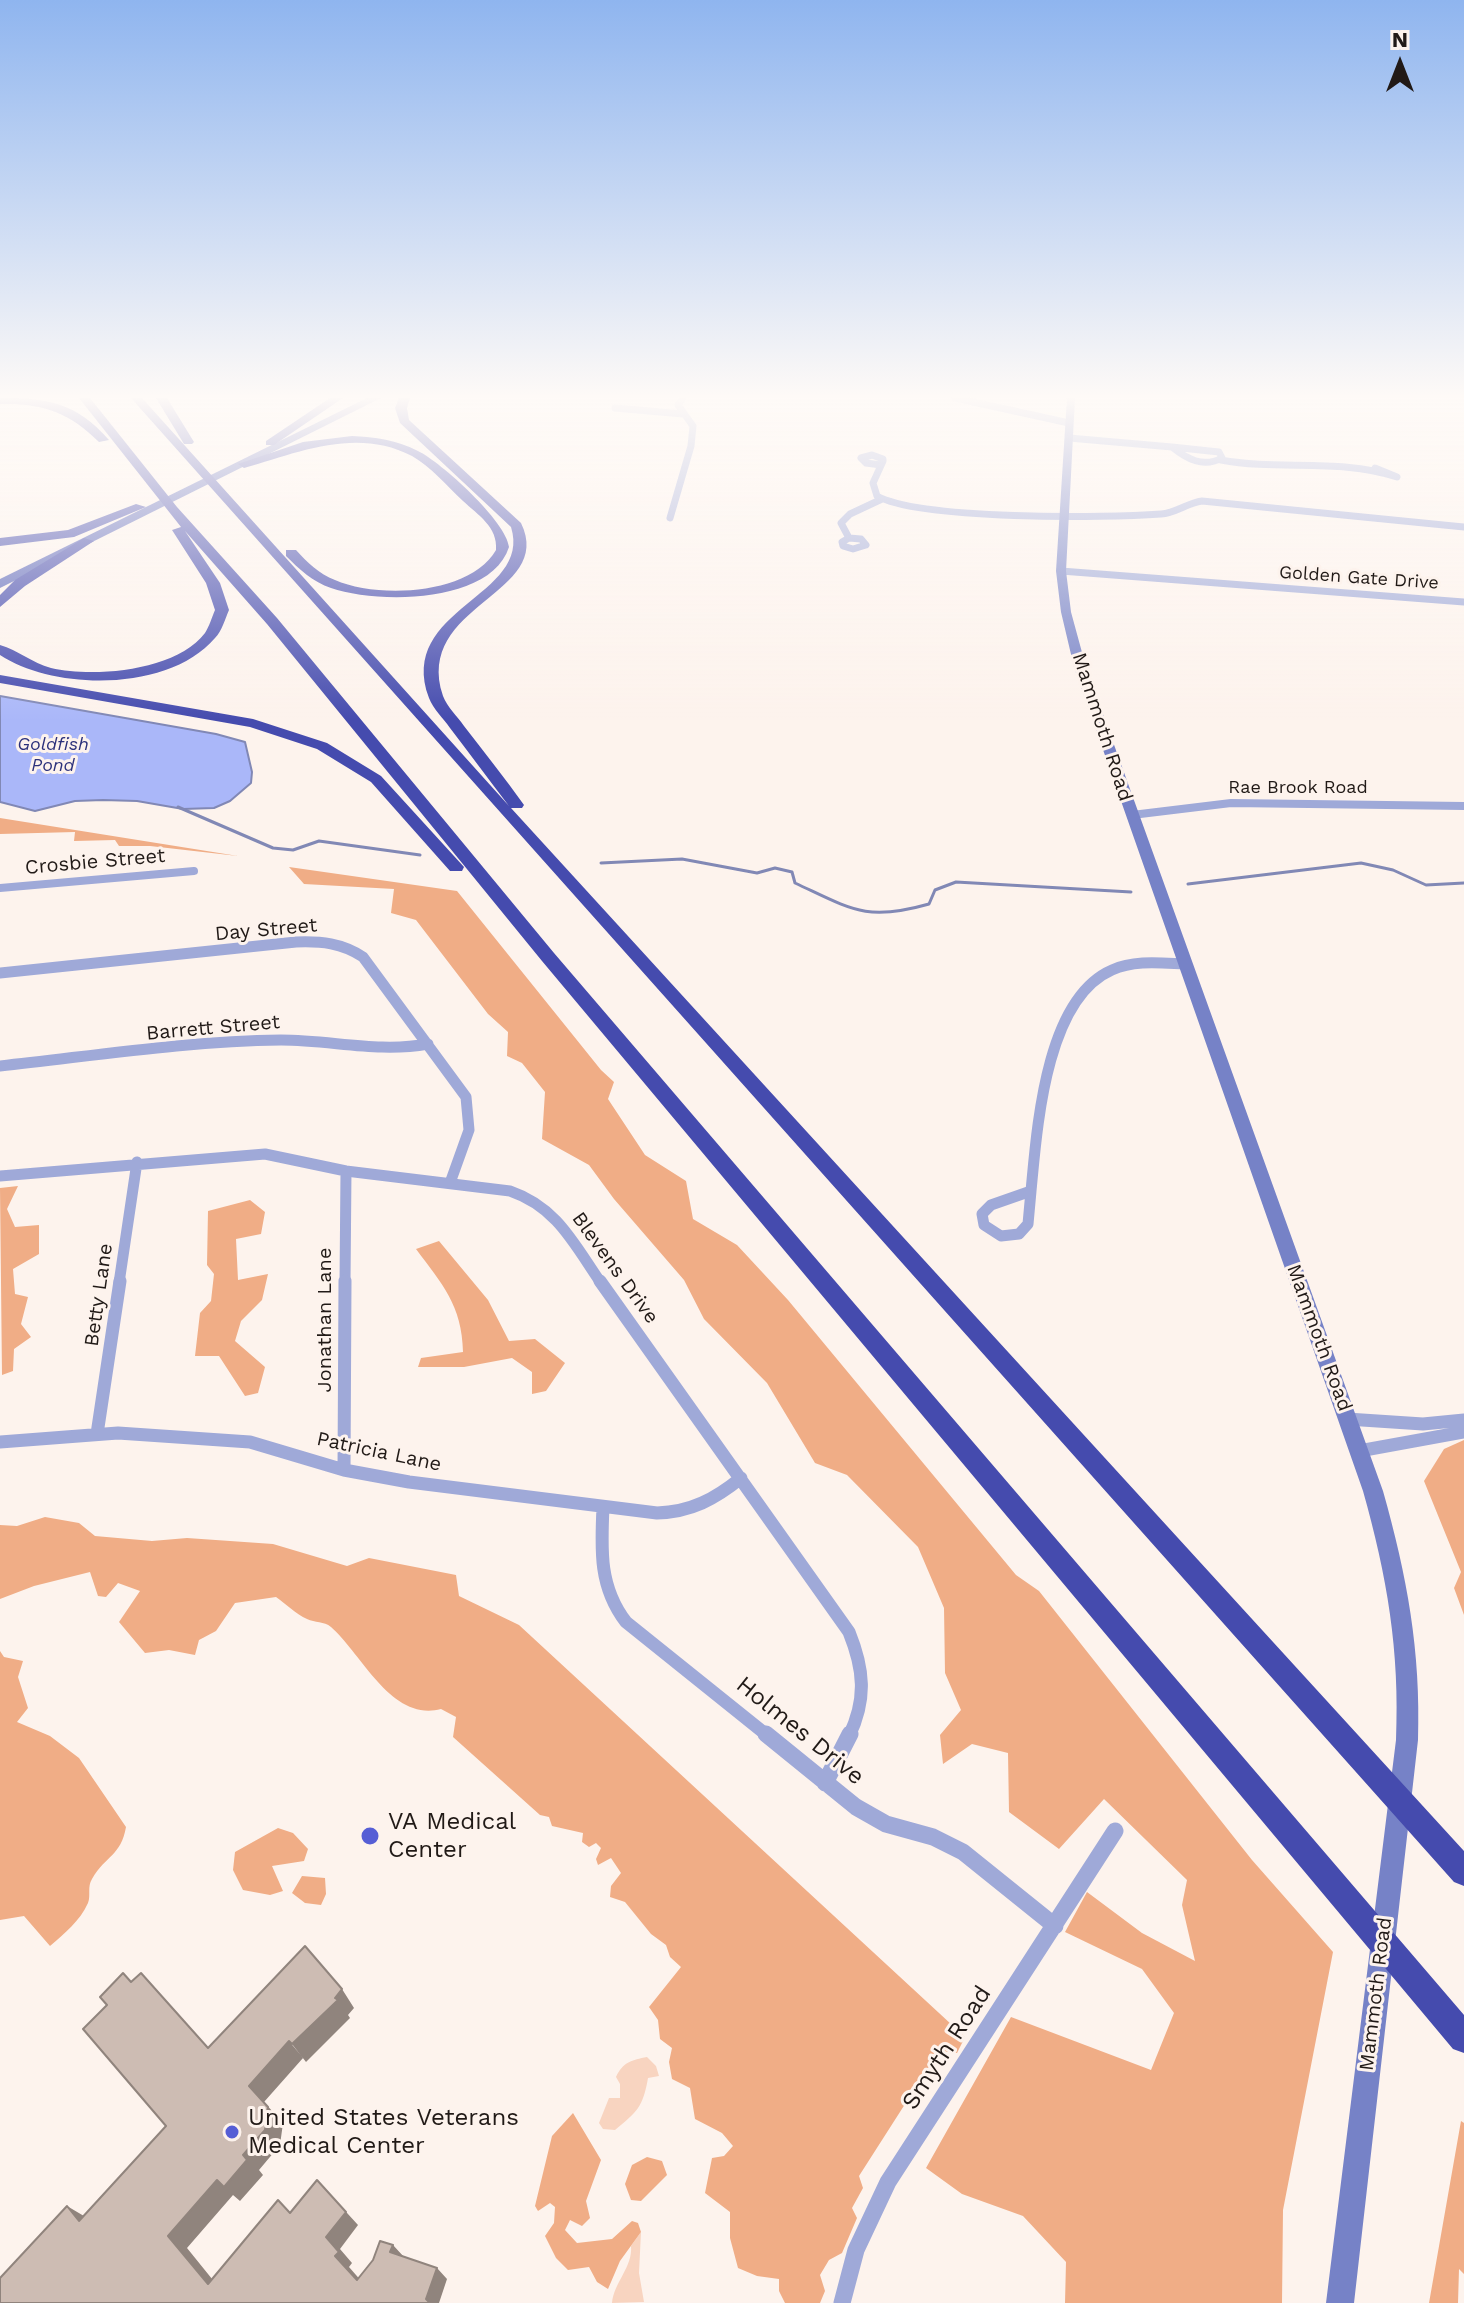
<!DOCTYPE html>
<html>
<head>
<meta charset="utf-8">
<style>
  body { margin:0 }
  #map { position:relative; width:1464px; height:2303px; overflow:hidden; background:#fdf3ed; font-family:"Work Sans",sans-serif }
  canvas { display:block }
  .north { position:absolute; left:1360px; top:24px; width:80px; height:80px; -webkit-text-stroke:6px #fdf3ed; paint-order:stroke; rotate:0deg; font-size:22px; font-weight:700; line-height:32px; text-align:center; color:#211a17 }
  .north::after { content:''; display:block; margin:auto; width:28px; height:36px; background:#211a17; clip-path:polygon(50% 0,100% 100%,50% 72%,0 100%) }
</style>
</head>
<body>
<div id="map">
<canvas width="1464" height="2303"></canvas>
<div class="north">N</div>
</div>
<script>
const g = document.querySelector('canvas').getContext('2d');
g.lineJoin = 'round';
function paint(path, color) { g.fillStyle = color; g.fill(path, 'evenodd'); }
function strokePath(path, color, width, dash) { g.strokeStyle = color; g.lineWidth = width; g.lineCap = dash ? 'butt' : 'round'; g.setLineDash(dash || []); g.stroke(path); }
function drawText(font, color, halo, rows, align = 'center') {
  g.font = font + ' "Work Sans",sans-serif'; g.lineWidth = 6; g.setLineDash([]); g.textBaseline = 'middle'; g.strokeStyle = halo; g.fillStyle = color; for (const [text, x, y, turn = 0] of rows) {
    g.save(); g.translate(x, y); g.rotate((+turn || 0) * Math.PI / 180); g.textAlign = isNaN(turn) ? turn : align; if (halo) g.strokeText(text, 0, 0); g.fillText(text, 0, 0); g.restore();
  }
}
const green = new Path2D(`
  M647,2057L656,2066L659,2076L648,2078C643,2107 637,2112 615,2130L603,2129L599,2123L609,2098H620V2084L616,2077C623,2062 632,2060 647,2057Z
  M641,2232L639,2273L644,2302L612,2303C614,2282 633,2267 631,2246Z`);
const forest = new Path2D(`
  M0,818L238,856L150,846H119L115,840L74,841L75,832L0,834Z
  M289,867L457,891L601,1070L614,1082L608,1099L645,1155L686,1181L693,1219L737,1245L788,1300L1016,1575L1039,1591L1252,1860L1333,1952L1283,2210L1282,2303H1065L1066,2262L1023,2216L962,2194L926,2168L1011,2017L1151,2070L1174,2013L1142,1969L1065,1932L1087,1892L1142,1933L1195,1961L1182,1905L1187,1880L1104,1799L1059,1849L1009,1812L1008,1753L972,1744L943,1764L940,1735L961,1710L945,1673L944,1608L918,1547L847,1475L815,1463L767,1383L704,1319L684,1280L614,1199L589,1165L542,1139L545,1092L522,1063L507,1056L508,1032L488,1014L416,920L391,913L394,889L304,884Z
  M18,1186L7,1209L15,1227L39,1225V1254L13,1269L15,1294L28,1297L21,1324L31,1337L14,1349L13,1371L2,1375L0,1188Z
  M250,1200L265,1212L261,1234L236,1239L238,1280L268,1274L262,1300L241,1321L235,1341L265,1367L258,1393L245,1396L219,1356H195L200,1313L211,1301L214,1274L207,1265L208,1211Z
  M439,1241L488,1300L509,1341L535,1339L565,1363L546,1391L532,1394V1372L512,1358L464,1367H418L421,1358L463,1352C462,1305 442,1284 416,1249Z
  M1464,1440V1615L1454,1588L1461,1572L1424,1481L1444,1449Z
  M45,1517L79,1523L95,1536L152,1541L187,1538L273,1544L347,1566L369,1558L456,1575L459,1596L519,1625L965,2037L957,2053L939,2051L859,2176L863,2188L852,2208L857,2218L842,2253L829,2260L820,2275L825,2291L820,2303H785L779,2291V2279L757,2276L738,2268L730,2238V2212L705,2193L712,2158L724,2156L733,2146L722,2133L695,2119L690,2088L672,2079L669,2062L672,2048L660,2039L658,2020L649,2007L681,1967L670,1957L666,1945L651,1934L625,1902L610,1897L611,1886L621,1873L611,1858L598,1865L596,1859L601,1848L596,1843L589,1847L582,1842L583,1833L552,1826L549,1817L540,1815L453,1737L456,1717L441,1709C391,1722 362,1654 331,1627C324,1621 315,1623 307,1619C296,1614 286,1604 276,1597L235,1603L216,1631L199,1640L195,1655L169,1650L145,1653L119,1622L140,1591L118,1583L106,1597L98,1596L90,1572L34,1586L0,1599V1525L17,1526Z
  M0,1651L4,1657L23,1661L18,1677L28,1708L17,1722L50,1736L79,1758L126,1827C121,1856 106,1855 92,1879C87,1887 91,1895 88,1903C80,1921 64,1934 50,1946L24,1916L0,1920Z
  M278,1828L293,1833L308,1849L304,1861L272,1866L283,1891L270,1895L243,1890L233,1870L235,1852Z
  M302,1876L325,1878L326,1894L321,1905L305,1903L292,1893Z
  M573,2113L601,2160L586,2201L590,2218L582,2226L570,2220L565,2230L577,2243L612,2239L632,2221L638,2223L641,2232L620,2261L608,2289L597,2282L589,2267L568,2270L556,2258L545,2236L554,2223L555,2207L550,2203L538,2211L535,2206L552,2136Z
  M1461,2121L1464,2123V2274L1459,2269L1458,2303H1429Z
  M647,2157L662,2161L667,2175L641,2201L631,2200L625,2184L632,2165Z`);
const water = new Path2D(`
  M0,696L216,734L245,742L252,772L251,783L230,801L214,808L183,809L137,801L103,800L75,801L35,811L0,802Z`);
const stream = new Path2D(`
  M178,807L273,848L293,850L319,841L420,855
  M601,863L682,859L757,873L775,868L792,872L795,883C851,909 866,922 929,904L935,890L956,882L1131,892
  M1188,884L1361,863L1393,870L1426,885L1464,883`);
const minorFar4 = new Path2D(`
  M955,398L1069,423
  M615,408L683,414
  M1069,438L1172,447
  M1172,447L1219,452L1222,458C1203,468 1187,459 1172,447Z
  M1221,460C1280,471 1339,458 1397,477L1375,468
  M881,465L866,463L861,458L872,455L883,459V461L873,483L877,496C921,520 1105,518 1161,514C1176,513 1187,503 1202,501L1464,527
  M670,518L691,446L693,426L678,405L683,398
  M849,538L861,539L866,545L853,549L843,546L842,542Z
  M849,538L841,523L850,514L882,499
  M1061,571L1464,602`);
const minorFar3 = new Path2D(`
  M1132,815L1231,803L1464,806
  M0,888L194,871`);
const minorFar2 = new Path2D(`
  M0,973L296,942C321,941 342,943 363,957L466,1097L469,1130L450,1183
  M0,1066C93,1056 187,1041 281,1040C332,1040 378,1053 428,1044
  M0,1176L265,1154L346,1171L510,1191C557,1207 574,1244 601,1283
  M1031,1191L1028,1224L1019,1234L1001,1236L984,1225L982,1214L991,1205Z
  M1031,1191C1037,1129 1045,999 1112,970C1134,960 1160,963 1184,964
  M119,1283L137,1162
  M345,1283L346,1171`);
const minorFar1 = new Path2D(`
  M600,1281L849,1632C864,1669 867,1699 849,1736
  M1347,1419L1423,1424L1464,1420
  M97,1434L120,1281
  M0,1442L118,1433L250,1442L344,1470L409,1482L657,1513C691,1512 715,1499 741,1478
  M1359,1451L1464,1432
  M344,1470L345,1281
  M603,1507C601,1550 599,1587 626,1622L768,1736`);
const minor = new Path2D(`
  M766,1734L856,1807L886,1824L933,1837L963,1852L1055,1926
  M825,1783L850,1734
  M842,2303L856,2250L888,2182L1115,1831`);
const secondary = new Path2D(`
  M1067,398H1075L1066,571L1071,612L1086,667L1383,1491C1407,1576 1421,1651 1418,1740L1354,2303H1326L1396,1740C1400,1651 1387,1576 1363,1491L1074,667L1061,612L1056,571Z`);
const primary = new Path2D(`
  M367,398H381L0,588V579Z`);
const motorway = new Path2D(`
  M0,398C47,398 76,402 109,440L99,442C69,412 42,403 0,404Z
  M79,398H90L177,507L277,618L554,953L1464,2015V2053L1453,2049L542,961L267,624L185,531L220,583L229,610C225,619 222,631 215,638C169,692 55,691 0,655V645C18,650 32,663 51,668C94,678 176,671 205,633C209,627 212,617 215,610L206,583L172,530L181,527Z
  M131,398H142L509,806C489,780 470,754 450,728C444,719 433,709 429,698C396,608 533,597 511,527L400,423L395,408L399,398H410L407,408L409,420L521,523C556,595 413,604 443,696C447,707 458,717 464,726C484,752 505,778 524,805L522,808H511L1464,1851V1886L1454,1882Z
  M156,398H167L194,442L192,444H184Z
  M330,398H343L274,445H266V441Z
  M352,436C375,437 397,440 418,451C441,462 507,522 509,547C491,604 377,604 331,588C313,582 299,569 286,556V550H296C307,562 319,574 335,580C378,599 470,595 496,550C498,527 478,515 463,501C447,486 431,467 412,456C357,427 299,452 244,468L238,464L303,442Z
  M136,504L146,507L74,537L0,546V538L68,530Z
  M84,538L94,541L25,586L0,607V595L15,580Z
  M0,675L253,719L327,743L381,776L464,867L462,871H450L371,782L317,749L250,727L0,683Z`);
const shadedWall = new Path2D(`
  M342,1989L354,2008L348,2015L350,2018L306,2062L292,2044Z
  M289,2041L303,2058L264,2102L283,2123L280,2145L259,2170L263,2175L240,2201L233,2195L187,2248L225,2295L208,2284L168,2236L217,2180L243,2155L249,2086Z
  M317,2180L358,2225L340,2249L352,2263L349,2267L370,2291L357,2280L335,2256L326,2237Z
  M67,2206L89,2219L79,2221Z
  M393,2245L404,2257L390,2252Z
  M437,2268L447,2279L439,2303H430L426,2299Z`);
const building = new Path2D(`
  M305,1946L342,1989L335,1998L338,2000L292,2044L289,2041L249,2086L268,2107L265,2130L243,2155L247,2160L224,2187L217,2180L168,2236L208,2284L278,2200L290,2213L317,2180L346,2212L326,2237L339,2252L335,2256L357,2280L373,2260L380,2241L393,2245L390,2252L437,2268L426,2299L430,2303H0V2278L67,2206L79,2221L166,2126L83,2029L107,2005L100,1997L123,1973L131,1982L141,1973L208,2048Z`);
const markers = [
  [370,1836,10,"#565ed5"],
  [232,2132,8,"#565ed5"]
];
const farStreetnames = [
  ["Golden Gate Drive",1359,578,4],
  ["Rae Brook Road",1298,788]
];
const farWaternames = [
  ["Goldfish",53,745],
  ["Pond",53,766]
];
const streetNames = [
  ["Mammoth Road",1102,727,72],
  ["Crosbie Street",95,862,-5],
  ["Day Street",266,930,-5],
  ["Barrett Street",213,1028,-5],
  ["Blevens Drive",615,1268,54],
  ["Betty Lane",99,1295,-82],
  ["Jonathan Lane",325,1320,-90],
  ["Mammoth Road",1319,1338,70],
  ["Patricia Lane",379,1452,12],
  ["Mammoth Road",1376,1994,-83]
];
const nearStreetnames = [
  ["Holmes Drive",800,1731,39],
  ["Smyth Road",947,2048,-57]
];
const nearPoinames = [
  ["VA Medical",388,1822],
  ["Center",388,1850],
  ["United States Veterans",248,2118],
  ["Medical Center",248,2146]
];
paint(green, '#f8d4c0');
paint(forest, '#f0ad86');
paint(water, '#aab7f9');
strokePath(water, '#8188b5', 2);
strokePath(stream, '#8188b5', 3);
strokePath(minorFar4, '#9fa9d8', 7);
strokePath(minorFar3, '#9fa9d8', 8);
strokePath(minorFar2, '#9fa9d8', 11);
strokePath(minorFar1, '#9fa9d8', 13);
strokePath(minor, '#9fa9d8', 17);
paint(secondary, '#7682c7');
paint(primary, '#5b66ba');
paint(motorway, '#454bae');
paint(shadedWall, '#90847d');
paint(building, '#cdbcb3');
strokePath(building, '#90847d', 2);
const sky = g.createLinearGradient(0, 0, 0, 721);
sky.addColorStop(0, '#8fb5ef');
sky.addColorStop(0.55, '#fefaf7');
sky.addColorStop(1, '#fefaf700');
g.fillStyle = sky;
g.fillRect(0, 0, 1464, 721);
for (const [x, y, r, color] of markers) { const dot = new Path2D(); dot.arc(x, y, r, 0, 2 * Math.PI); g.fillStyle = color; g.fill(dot); strokePath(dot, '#fdf3ed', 3); }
drawText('18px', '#211a17', '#fdf3ed', farStreetnames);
drawText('italic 18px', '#2c317b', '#fdf3ed', farWaternames);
drawText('20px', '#211a17', '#fdf3ed', streetNames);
drawText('24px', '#211a17', '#fdf3ed', nearStreetnames);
drawText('24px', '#211a17', '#fdf3ed', nearPoinames, 'left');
</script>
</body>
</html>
